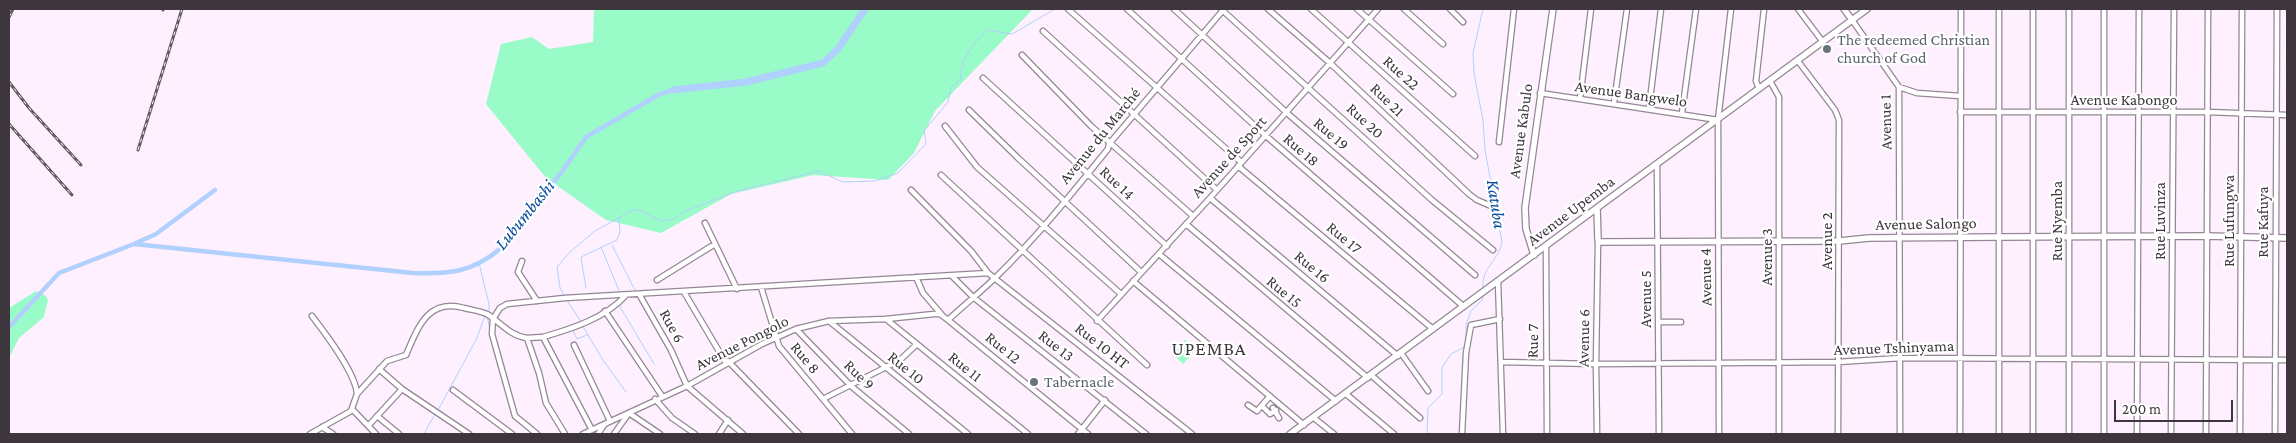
<!DOCTYPE html>
<html>
<head>
<meta charset="utf-8">
<style>
  body { margin:0 }
  #map { position:relative; width:2296px; height:443px; overflow:hidden; background:#fef0fe; font-family:"Crimson Pro",serif }
  canvas { display:block }
  .frame { position:absolute; inset:0; border:10px solid #3d373d; pointer-events:none }
  .scale { position:absolute; left:2114px; top:400px; width:119px; height:22px; box-sizing:border-box; border:2px solid #3d373d; border-top:0; padding-left:6px; font-size:15px; line-height:18px; white-space:nowrap; color:#3d373d; -webkit-text-stroke:4px #fff; paint-order:stroke }
</style>
</head>
<body>
<div id="map">
<canvas width="2296" height="443"></canvas>
<div class="frame"></div>
<div class="scale">200 m</div>
</div>
<script>
const g = document.querySelector('canvas').getContext('2d');
g.lineJoin = 'round';
function paint(path, color) { g.fillStyle = color; g.fill(path, 'evenodd'); }
function strokePath(path, color, width, dash) { g.strokeStyle = color; g.lineWidth = width; g.lineCap = dash ? 'butt' : 'round'; g.setLineDash(dash || []); g.stroke(path); }
function drawText(font, color, halo, rows, align = 'center') {
  g.font = font + ' "Crimson Pro",serif'; g.lineWidth = 4.5; g.setLineDash([]); g.textBaseline = 'middle'; g.strokeStyle = halo; g.fillStyle = color; for (const [text, x, y, turn = 0] of rows) {
    g.save(); g.translate(x, y); g.rotate((+turn || 0) * Math.PI / 180); g.textAlign = isNaN(turn) ? turn : align; if (halo) g.strokeText(text, 0, 0); g.fillText(text, 0, 0); g.restore();
  }
}
const green = new Path2D(`
  M594,9H1033L935,111L914,153L888,180L813,175L731,194L661,233L606,220L546,178L486,104L501,44L532,37L549,49L593,42Z
  M36,291L46,296L48,300L44,317L19,338L9,358V308Z
  M1185,340L1196,349L1183,364L1173,354Z`);
const stream = new Path2D(`
  M612,245L641,302
  M601,247L620,293
  M479,263L489,304V312
  M586,288L581,257L617,240L620,232L619,218
  M1483,289C1481,266 1498,263 1502,242L1485,150L1483,120L1474,73L1473,53L1483,9
  M565,297L560,288L557,267L569,253L595,231L633,210L642,211L661,221L674,219L686,211L734,192L818,171L843,182L875,181L898,173L926,144L924,131L948,102L951,87L961,79C959,59 975,43 987,30L1012,34L1055,9
  M567,300L581,322
  M619,305L654,364
  M485,316L488,320L492,340
  M582,325L603,360L626,392
  M572,329L577,339L587,335
  M494,333L497,343
  M547,339L566,332
  M529,340H542
  M438,410L476,340L485,316
  M424,434L435,414
  M1427,434L1428,408L1442,394V368L1451,354L1463,348L1466,343V325L1471,311L1483,299V296`);
const canal = new Path2D(`
  M136,243L156,234L215,190
  M9,327L59,273L134,244L413,273C449,274 472,273 501,248L561,173L586,137L660,94L673,90`);
const river = new Path2D(`
  M673,90L746,82L823,63L838,49L865,9`);
const minor = new Path2D(`
  M1068,9L1241,162
  M1127,9L1265,135L1463,306
  M1174,9L1287,113L1475,275
  M1221,9L1432,200L1493,250
  M1268,9L1330,63L1469,194L1477,200L1491,206
  M1311,9L1475,156
  M1357,9L1453,94
  M1404,9L1443,44
  M1450,9L1463,22
  M1798,9L1823,42
  M1999,9V434
  M2033,9V434
  M1852,20L1899,87L1900,434
  M1043,31L1216,189
  M1022,55L1091,126L1193,216
  M1798,61L1835,110L1839,120L1838,434
  M983,78L1167,246
  M1770,81L1779,97V434
  M1899,87L1917,93L1960,96
  M1759,89L1756,81L1764,9
  M1540,93L1718,120
  M1580,99L1591,9
  M1614,103L1627,9
  M1649,108L1661,9
  M969,110L1018,158L1141,272
  M1960,112H2208L2287,115
  M1682,113L1696,9
  M945,126L977,167L1121,294
  M1499,142L1514,9
  M1657,164L1659,434
  M1238,166L1433,329
  M941,175L1147,365
  M911,190L971,251L988,273
  M1210,198L1398,356
  M705,223L737,289
  M1186,224L1368,378
  M1546,247L1547,434
  M1159,254L1336,401
  M522,261L518,272L537,301
  M952,276L973,297L1146,434
  M916,277L923,293L942,315
  M657,280L715,244
  M1133,281L1304,425
  M1498,281L1503,434
  M761,287L779,346L852,434
  M684,292L726,363
  M639,294L671,350L687,386L743,434
  M605,311L662,396
  M312,316C325,333 356,373 357,394
  M886,319L1028,434
  M948,320C964,305 982,291 997,276C1037,237 1073,192 1108,149L1109,144L1224,9
  M829,321L968,434
  M1097,321L1210,198L1378,9
  M1659,322H1681
  M796,329L851,386L909,434
  M543,337C571,329 606,318 626,295
  M527,338L543,337L592,430
  M574,345L610,421
  M1401,353L1428,391
  M728,361L799,434
  M1501,362L1596,364L1838,362L1901,358L2287,360
  M379,369L402,389L469,434
  M1371,375L1420,418
  M453,390L512,434
  M1346,394L1394,434
  M655,399L672,418L695,434
  M823,399L900,360L917,344
  M1248,405L1257,411L1270,396
  M1262,406L1270,414L1276,410
  M1273,408L1279,418
  M352,409L376,434
  M629,413L660,434
  M377,416L399,434
  M1314,418L1334,434
  M369,425L402,389
  M322,427L333,434
  M310,434L351,411L357,394L387,361L406,355C418,327 428,298 464,308C472,310 480,311 487,314C500,322 510,336 527,338L539,373L546,403L565,434
  M537,434L515,416L492,334L493,319L500,308L507,304L565,298L988,273L1192,434
  M583,434L687,386L762,344L796,329L829,321L886,319L934,314H940L948,320L1088,434
  M598,434L604,425
  M614,434L629,413
  M719,434L728,420
  M1078,434L1105,400
  M1462,434L1466,353L1471,325L1500,319
  M1597,434L1596,364L1598,242
  M1719,434L1718,120L1731,9
  M1960,434L1961,9
  M2069,434V9
  M2104,434V9
  M2137,434L2139,9
  M2171,434L2174,9
  M2206,434L2208,9
  M2240,434L2242,9
  M2275,434L2277,9`);
const tertiary = new Path2D(`
  M1844,9L1852,20
  M1597,208L1598,240L1600,242L1839,241L1869,238L1999,237L2207,236L2287,238
  M1534,255L1526,229L1525,208L1553,9
  M1290,434L1867,9`);
const rail = new Path2D(`
  M163,10V9
  M9,17L13,9
  M9,82L29,108L81,165
  M9,124L72,195
  M138,150L182,9`);
const markers = [
  [1827,49,5,"#6b7280"],
  [1034,382,5,"#6b7280"]
];
const worshipNames = [
  ["The redeemed Christian",1837,40],
  ["church of God",1837,58],
  ["Tabernacle",1044,382]
];
const streetNames = [
  ["Rue 22",1401,73,42],
  ["Avenue Bangwelo",1631,94,8],
  ["Rue 21",1387,100,44],
  ["Avenue Kabongo",2124,100],
  ["Rue 20",1365,121,43],
  ["Avenue 1",1886,122,-91],
  ["Avenue Kabulo",1521,131,-82],
  ["Rue 19",1331,134,41],
  ["Avenue du Marché",1100,136,-51],
  ["Rue 18",1301,150,41],
  ["Avenue de Sport",1229,157,-48],
  ["Rue 14",1117,183,43],
  ["Avenue Upemba",1571,211,-37],
  ["Rue Nyemba",2057,221,-90],
  ["Rue Luvinza",2160,221,-90],
  ["Rue Lufungwa",2229,221,-90],
  ["Rue Kafuya",2263,222,-90],
  ["Avenue Salongo",1926,224,-1],
  ["Rue 17",1344,238,40],
  ["Avenue 2",1827,241,-90],
  ["Avenue 3",1767,257,-90],
  ["Rue 16",1312,267,40],
  ["Avenue 4",1706,277,-91],
  ["Rue 15",1284,292,40],
  ["Avenue 5",1646,299,-90],
  ["Rue 6",672,326,61],
  ["Avenue 6",1584,338,-89],
  ["Rue 7",1533,341,-89],
  ["Avenue Pongolo",742,343,-27],
  ["Rue 13",1056,346,38],
  ["Rue 10 HT",1102,346,38],
  ["Rue 12",1003,348,39],
  ["Avenue Tshinyama",1894,348,-2],
  ["Rue 8",805,358,50],
  ["Rue 11",965,367,39],
  ["Rue 10",906,368,39],
  ["Rue 9",859,375,44]
];
const waterNames = [
  ["Katuba",1496,204,81],
  ["Lubumbashi",525,215,-51]
];
const quarterNames = [
  ["UPEMBA",1209,349]
];
paint(green, '#99fbc7');
strokePath(stream, '#b0d0fd', 1);
strokePath(canal, '#b0d0fd', 4.5);
strokePath(river, '#b0d0fd', 7);
strokePath(minor, '#948794', 7);
strokePath(tertiary, '#948794', 8);
strokePath(minor, '#fff', 4.5);
strokePath(tertiary, '#fff', 5.5);
strokePath(rail, '#625a62', 3);
strokePath(rail, '#fff', 1, [4]);
for (const [x, y, r, color] of markers) { const dot = new Path2D(); dot.arc(x, y, r, 0, 2 * Math.PI); g.fillStyle = color; g.fill(dot); strokePath(dot, '#fff', 2); }
drawText('16px', '#5b616d', '#fff', worshipNames, 'left');
drawText('16px', '#3d373d', '#fff', streetNames);
drawText('italic 18px', '#064b9e', '#fff', waterNames);
g.letterSpacing = '1px';
drawText('19px', '#3d373d', '#fff', quarterNames);
g.letterSpacing = '0px';
</script>
</body>
</html>
